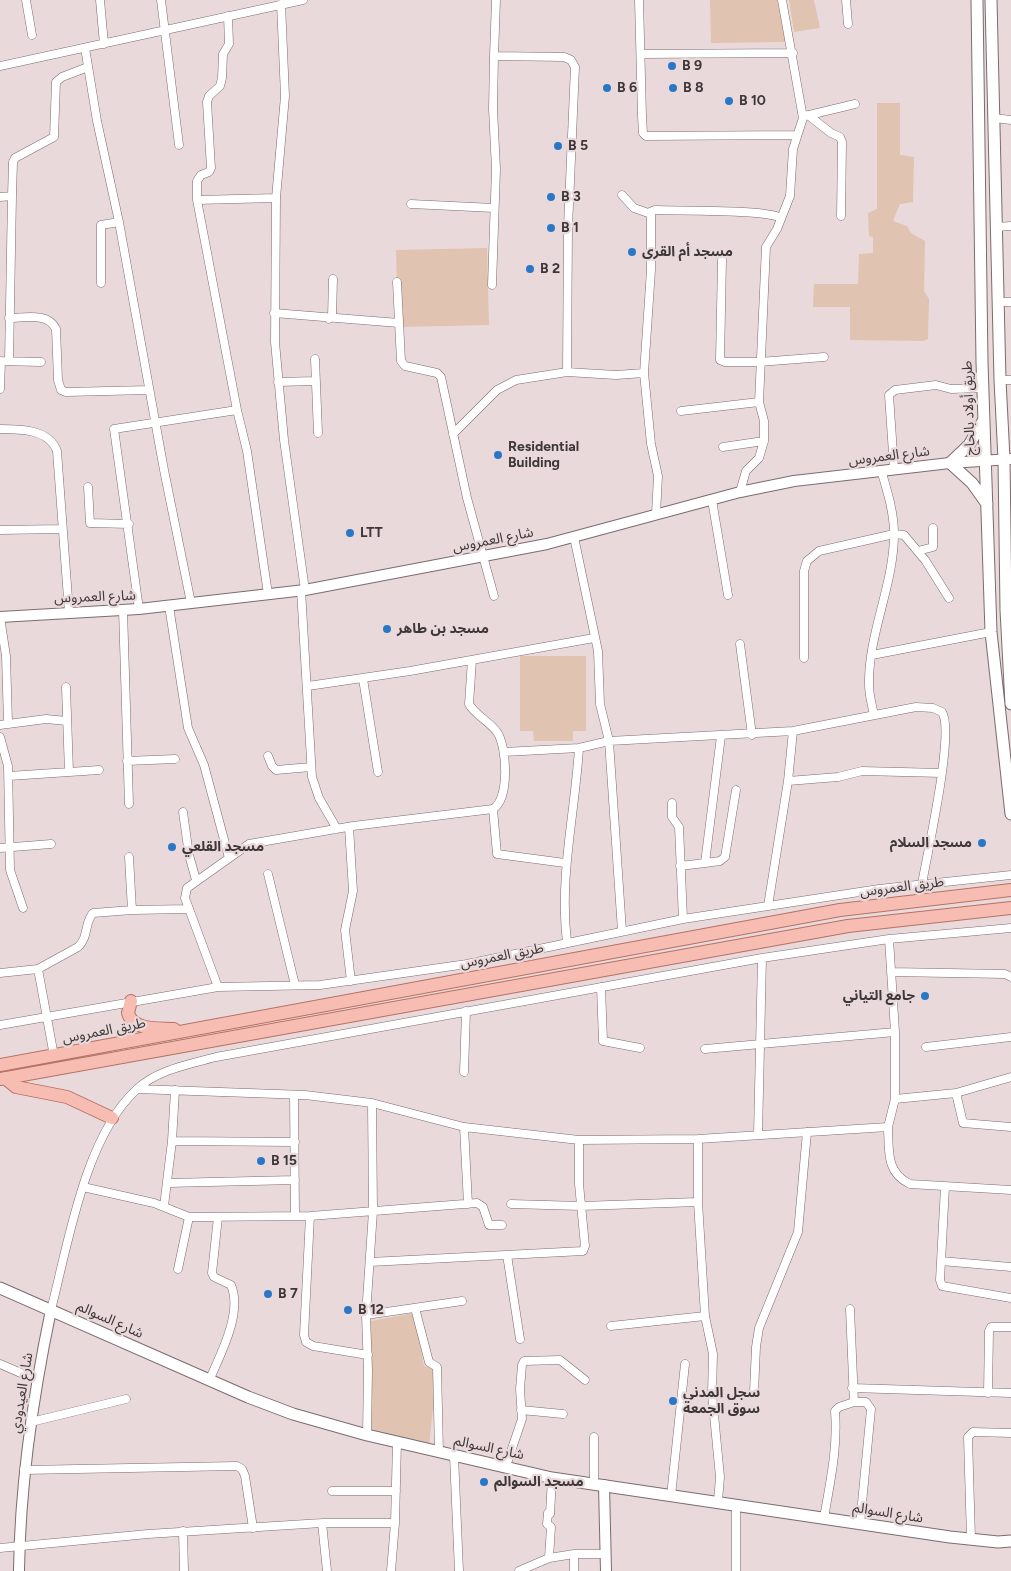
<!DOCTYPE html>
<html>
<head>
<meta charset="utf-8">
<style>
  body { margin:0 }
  canvas { display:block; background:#ead9db }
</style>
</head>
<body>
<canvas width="1011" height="1571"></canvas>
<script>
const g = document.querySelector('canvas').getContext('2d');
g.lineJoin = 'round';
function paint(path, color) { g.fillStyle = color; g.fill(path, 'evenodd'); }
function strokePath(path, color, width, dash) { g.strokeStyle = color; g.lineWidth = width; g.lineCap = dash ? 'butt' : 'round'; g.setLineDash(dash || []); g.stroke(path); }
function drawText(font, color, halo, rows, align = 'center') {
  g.font = font + ' Figtree,"Noto Sans Arabic",sans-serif'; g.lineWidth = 4.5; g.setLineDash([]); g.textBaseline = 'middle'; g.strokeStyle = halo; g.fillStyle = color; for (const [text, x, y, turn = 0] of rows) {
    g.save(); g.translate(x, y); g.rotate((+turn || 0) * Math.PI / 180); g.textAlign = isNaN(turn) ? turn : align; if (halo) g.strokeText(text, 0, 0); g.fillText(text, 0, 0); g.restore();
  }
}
const green = new Path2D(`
  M710,0H777L787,42L711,43Z
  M789,0H814L820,28L794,32Z
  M877,103H900V155L914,157L913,202L900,204L893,221L907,226L911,233L925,241L924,291L929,299L928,339L923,341L850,340V307H813L814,284H858L859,254L873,253V237L869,236L868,213L877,209Z
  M487,248L489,325L398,327L396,250Z
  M520,656H586V731H573V741H534L533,731H520Z
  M414,1313L424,1366L434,1367L435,1390L429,1446L371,1429V1321Z`);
const minor = new Path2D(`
  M26,0L32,35
  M100,0L104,44
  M161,0L179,145
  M496,0L494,56L564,57L571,60L575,67L568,227L567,372
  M639,0L642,116L643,133L646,136L797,135
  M846,0L848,24
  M281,4L285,96L276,198L275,342L284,440L305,590
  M228,16L229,44L223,54L222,78L220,86L209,96L207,102L211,168L209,172L201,175L197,181V200L237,410L247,451L268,594
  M85,48L97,121L119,222L164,470L191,603
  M641,54L793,53
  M0,66L303,0
  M808,115L831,133L840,137L842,142L841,216
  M805,116L855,104
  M994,118L1011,120
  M622,195L634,208L651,214
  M12,196L13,162L15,158L54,137L56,82L62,77L88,67
  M0,197L12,196L9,361
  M197,200L276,198
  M411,204L494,208
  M651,214V270L644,373L651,444L658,476L656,514
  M651,214L650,212L655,210C678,211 767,209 781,218
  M996,227L1011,226
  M722,260L720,360L725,362H759L824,357
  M397,282L401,361L405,366L437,373L441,377L467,498L494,596
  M101,283V225L119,222
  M492,285L496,169L493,109L494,56
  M998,302H1011
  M274,313L399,323
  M9,318C25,318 48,312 56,329L58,380L61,390L66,392L149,390
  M329,319L332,317L333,279
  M315,359L318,433
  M0,361L41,362
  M1000,380H1011
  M278,382L315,381
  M0,389L1,361
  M681,411L759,402
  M0,429C20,429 49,429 57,451L69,612
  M453,434L497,390L516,380L567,372L616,375L644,373
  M723,447L764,441
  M894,468L889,395L895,390L936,385L951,389L983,388
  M88,487L90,523L129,524
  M740,492L746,471L759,458L764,441V421L759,402L766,247L777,229L790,196L793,149L803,118L782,0
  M712,500L728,595
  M0,530L61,529
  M574,537L598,651L600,704L609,741L622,931
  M918,551L933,547V528
  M301,590L312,777L319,798L337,829
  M169,606L188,728L204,765L229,858
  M139,609L114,429L237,410
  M123,610L129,804
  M0,617L6,656L8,723
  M740,644L752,735
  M872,655L991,632
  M804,658V571L807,561L819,551L894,534L904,535L925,560L949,598
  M363,679L378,772
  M308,686L410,671L594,638
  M66,687L69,772
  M874,715C872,705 869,695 869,685C868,634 894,585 894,534C894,512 887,490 881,470
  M0,725L46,719L67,721
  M0,737L8,766L10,870L23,908
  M504,752L579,748L609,741L793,731L916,707L933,708L942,712C955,732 927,854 922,884
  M268,756L272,766L276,770L311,767
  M127,761L175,759
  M9,776L99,770
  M788,781L838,777L862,771L942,773
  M672,803V817L679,827L683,919
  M493,809L497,854L565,863
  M183,812L189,855L196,880
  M349,827L353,891L345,930L351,981
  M0,848L51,844
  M129,857L132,910L189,909
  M705,863L720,861L725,857L736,790
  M680,866L705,863L721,736
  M268,874L295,985
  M768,906L788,781L793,731
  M889,939L895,1032V1099
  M567,942C559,877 575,813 579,748
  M38,969L54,1056
  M891,972L1005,974L1011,977
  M0,973L38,969L78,947C89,937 84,923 93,913L132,910
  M218,987L185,898L187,888L249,844L353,826L493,809C510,799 507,746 497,732C489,721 475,715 469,704L472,660
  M601,987L603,1041L640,1048
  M0,1025L218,987L320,985L467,964L683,919L879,889L1011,875
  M926,1047L1011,1037
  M705,1049L895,1032
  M464,1072L466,1011
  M137,1089L305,1095L372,1103L464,1127L579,1140L698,1139L888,1127C889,1151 886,1173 910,1184L1011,1190
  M956,1093L963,1123L1011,1127
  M294,1095L295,1216
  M464,1127L468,1204
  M888,1127L895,1099L956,1093L1011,1077
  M758,1135L762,958
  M172,1141L295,1142
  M168,1183L295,1180
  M83,1187L154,1203L189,1217L310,1216L477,1203L483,1207L489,1225H502
  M945,1187L940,1280L942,1286L1011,1298
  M511,1204L581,1206L698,1202
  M164,1206L172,1141L175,1090
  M310,1216L304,1335L306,1342L313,1346L368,1355
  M507,1255L520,1339
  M941,1261L1011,1267
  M370,1262L583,1251L585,1246L579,1184V1140
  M178,1269L189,1217
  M415,1308L429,1362L437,1367L439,1452
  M51,1310C68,1244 85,1137 136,1090C156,1070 190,1064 216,1057L762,958L889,939L1011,928
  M366,1315L462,1301
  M705,1316L713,1354L712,1394L720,1477L718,1501
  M611,1326L705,1316L698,1202V1139
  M0,1364L37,1380
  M209,1381C220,1355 243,1313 231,1285L214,1277L212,1273L218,1217
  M852,1388L1011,1393
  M754,1392L756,1347L759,1328L798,1232L807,1132
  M988,1393L989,1331L991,1327H1011
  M854,1402H866L871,1409L860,1524
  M521,1410L563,1414
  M31,1422L126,1399
  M367,1435L368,1370L366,1315L373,1211L372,1103
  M594,1437V1484
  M454,1456L459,1571
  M506,1466L522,1419L520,1389L522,1365L524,1361L560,1360L585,1380
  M24,1470L237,1466L242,1469L245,1476L253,1528
  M332,1491H396
  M671,1496L685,1364
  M736,1504V1571
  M824,1518C830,1482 838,1448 835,1411L839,1407L854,1402L850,1309
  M322,1523L327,1571
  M183,1531L184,1571
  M971,1539L968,1437L973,1432L1011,1433
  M0,1548L148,1534L322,1523H395L397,1442
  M574,1554H605
  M549,1558L551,1527L547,1524L548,1513L550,1514L552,1478
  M391,1571L395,1523
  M519,1571L549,1558L574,1554V1571`);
const tertiary = new Path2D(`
  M0,617L139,609L305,590L547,544L740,492L794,481L950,463L1011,459
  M604,1485L606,1571
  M19,1571C20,1482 33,1396 51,1310`);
const secondary = new Path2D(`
  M977,0L982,362L991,632L1011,814
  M991,0L1000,380L1004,459L1006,610L1011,704
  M983,421L969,445L950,463L972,483L987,504
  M0,1288L248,1397L293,1414L367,1435L552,1478L950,1537L998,1542L1011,1541`);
const primary = new Path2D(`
  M131,1001L128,1013C133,1031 159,1028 174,1029
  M0,1065L840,910L1011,890
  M5,1078L16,1087L67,1097L112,1118
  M0,1079L848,926L1011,908`);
const markers = [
  [672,66,5,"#2a77c7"],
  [607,88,5,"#2a77c7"],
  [673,88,5,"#2a77c7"],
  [729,101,5,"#2a77c7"],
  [558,146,5,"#2a77c7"],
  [551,197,5,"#2a77c7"],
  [551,228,5,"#2a77c7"],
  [632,252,5,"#2a77c7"],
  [530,269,5,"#2a77c7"],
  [498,455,5,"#2a77c7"],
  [350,533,5,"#2a77c7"],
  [387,629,5,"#2a77c7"],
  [982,843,5,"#2a77c7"],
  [172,847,5,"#2a77c7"],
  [925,996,5,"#2a77c7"],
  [261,1161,5,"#2a77c7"],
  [268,1294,5,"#2a77c7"],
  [348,1310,5,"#2a77c7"],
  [673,1401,5,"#2a77c7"],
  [484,1482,5,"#2a77c7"]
];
const poiNames = [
  ["B 9",682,66],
  ["B 6",617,88],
  ["B 8",683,88],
  ["B 10",739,101],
  ["B 5",568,146],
  ["B 3",561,197],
  ["B 1",561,228],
  ["مسجد أم القرى",642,252],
  ["B 2",540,269],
  ["Residential",508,447],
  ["Building",508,463],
  ["LTT",360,533],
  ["مسجد بن طاهر",397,629],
  ["مسجد السلام",972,843,"right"],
  ["مسجد القلعي",182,847],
  ["جامع التياني",915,996,"right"],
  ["B 15",271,1161],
  ["B 7",278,1294],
  ["B 12",358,1310],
  ["سجل المدني",683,1393],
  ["سوق الجمعة",683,1409],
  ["مسجد السوالم",494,1482]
];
const streetNames = [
  ["طريق أولاد بالحاج",969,408,-92],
  ["شارع العمروس",889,456,-7],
  ["شارع العمروس",493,540,-11],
  ["شارع العمروس",95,597,-2],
  ["طريق العمروس",902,887,-7],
  ["طريق العمروس",502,956,-11],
  ["طريق العمروس",104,1031,-11],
  ["شارع السوالم",110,1320,24],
  ["شارع العيدودي",22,1393,-81],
  ["شارع السوالم",489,1448,12],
  ["شارع السوالم",888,1513,9]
];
paint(green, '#e0c3b1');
strokePath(minor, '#7b6c6e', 9);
strokePath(tertiary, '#7b6c6e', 12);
strokePath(secondary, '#7b6c6e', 13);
strokePath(primary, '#b47265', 14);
strokePath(minor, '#fff', 8);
strokePath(tertiary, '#fff', 10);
strokePath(secondary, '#fff', 11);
strokePath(primary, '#f8bdb2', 12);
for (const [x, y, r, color] of markers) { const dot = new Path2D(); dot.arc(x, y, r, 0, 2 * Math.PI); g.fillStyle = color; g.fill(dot); strokePath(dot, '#ead9db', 2); }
drawText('bold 14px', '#3d3737', '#ead9db', poiNames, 'left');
drawText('14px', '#3d3737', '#ead9db', streetNames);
</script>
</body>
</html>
